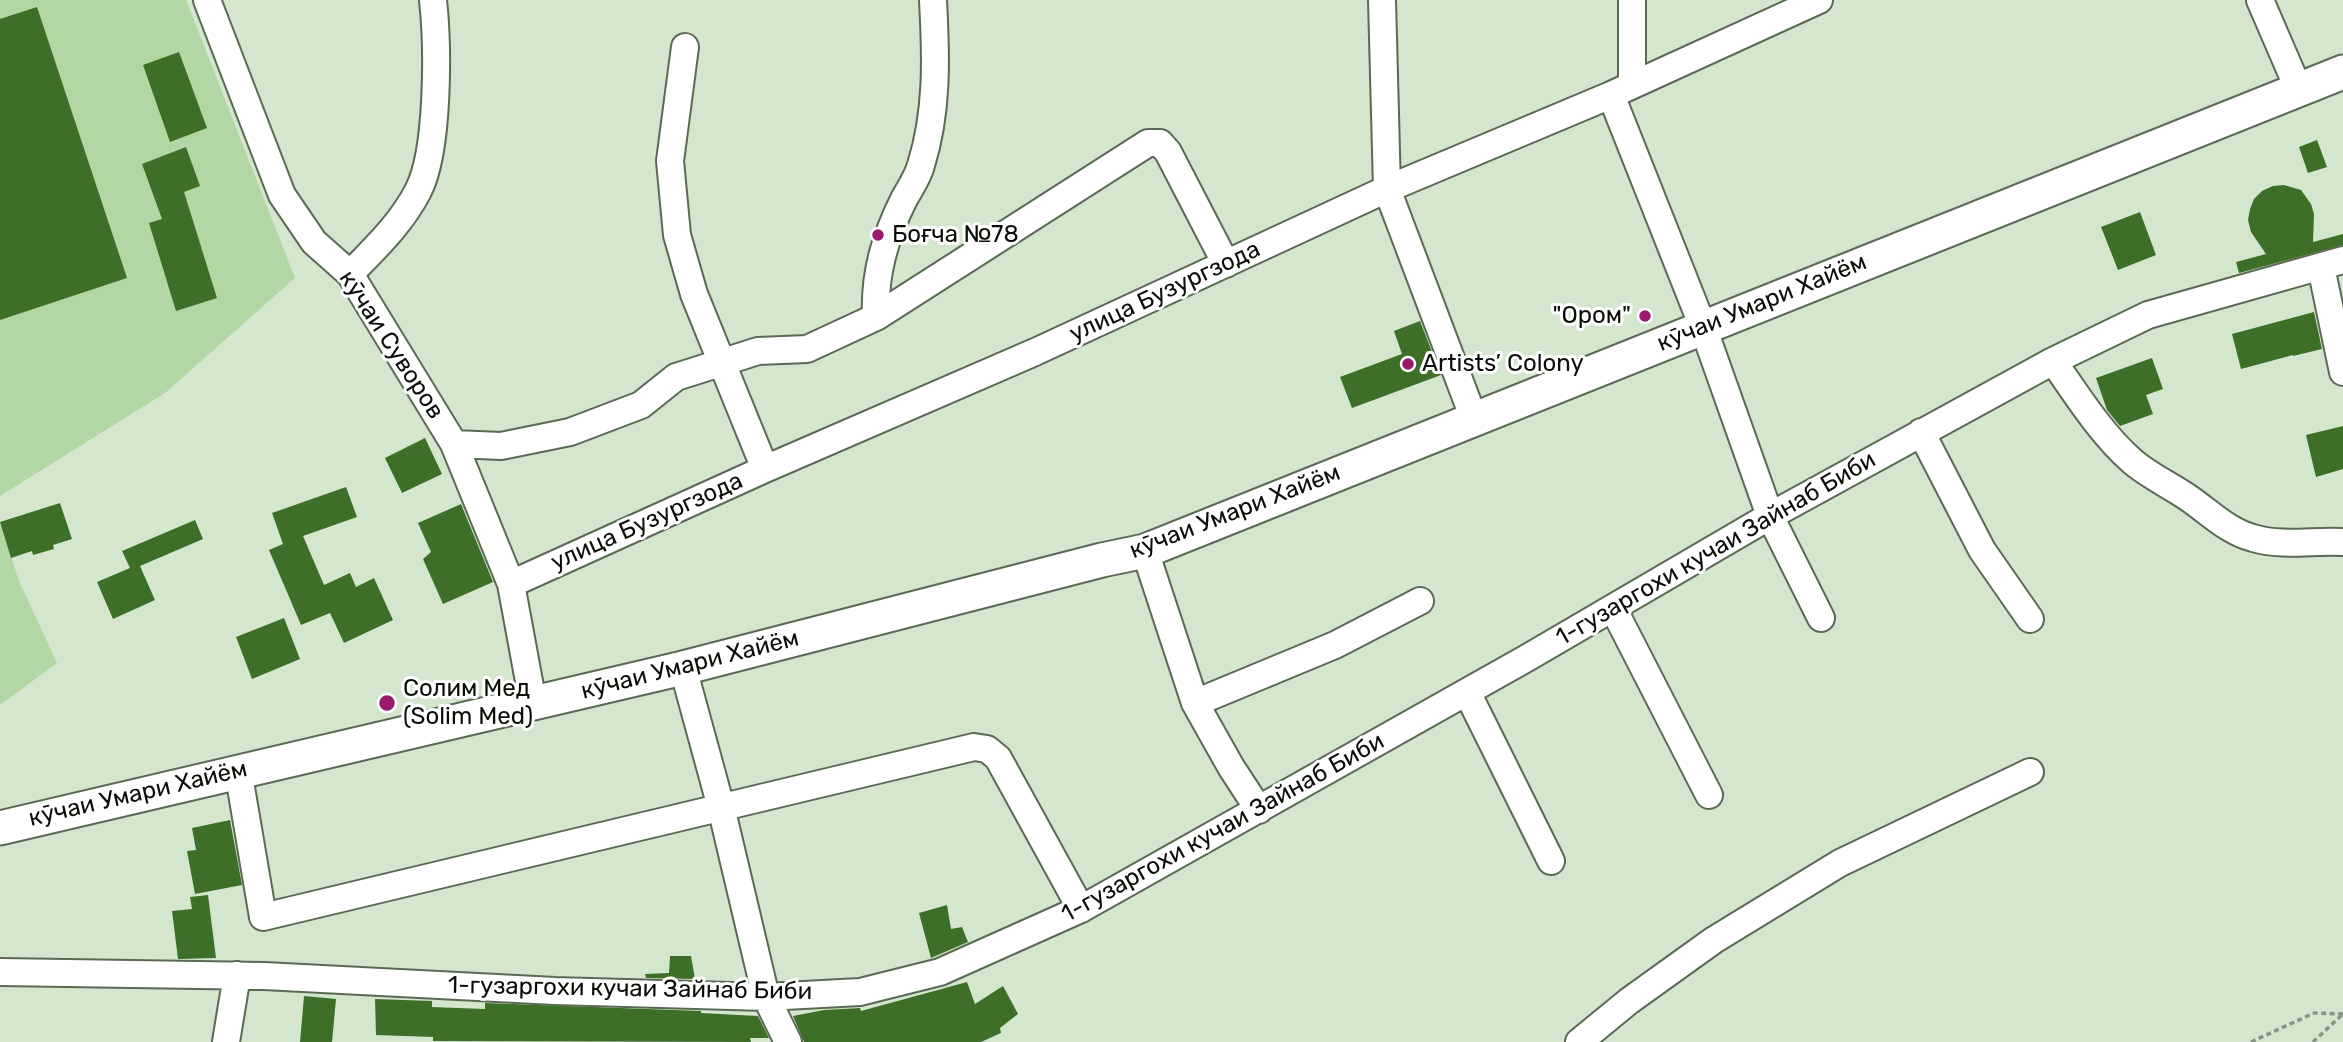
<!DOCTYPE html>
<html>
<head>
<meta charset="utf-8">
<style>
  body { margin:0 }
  canvas { display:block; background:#d4e6ce }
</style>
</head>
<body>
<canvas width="2343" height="1042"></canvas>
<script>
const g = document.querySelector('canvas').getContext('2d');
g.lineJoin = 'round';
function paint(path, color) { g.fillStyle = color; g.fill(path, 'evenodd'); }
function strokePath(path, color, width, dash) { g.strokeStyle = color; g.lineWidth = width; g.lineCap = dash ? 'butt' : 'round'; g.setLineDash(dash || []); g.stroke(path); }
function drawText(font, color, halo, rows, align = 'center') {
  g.font = font + ' Rubik,sans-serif'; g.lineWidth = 6; g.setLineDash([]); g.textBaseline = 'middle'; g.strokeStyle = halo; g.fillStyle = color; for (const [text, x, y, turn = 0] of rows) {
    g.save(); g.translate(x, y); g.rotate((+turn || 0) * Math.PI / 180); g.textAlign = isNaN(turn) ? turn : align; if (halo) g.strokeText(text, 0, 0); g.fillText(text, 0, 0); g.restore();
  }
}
const green = new Path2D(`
  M0,0H186L295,278L165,393L0,496Z
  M0,523L19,581L57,663L0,705Z`);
const building = new Path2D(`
  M37,7L127,278L0,320V19Z
  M179,52L207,128L170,142L143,65Z
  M2317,140L2327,167L2308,173L2299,147Z
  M186,147L200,186L184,192L217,298L176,311L149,223L162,219L142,164Z
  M2284,185L2301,190L2311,204L2314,214L2313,242L2343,234V245L2239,273L2236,262L2266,254L2251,232L2248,220L2250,209L2254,199L2262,191L2273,186Z
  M2140,212L2156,255L2118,270L2101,227Z
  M2314,312L2322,349L2293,356V355L2241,369L2232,334Z
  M1420,321L1441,375L1352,408L1340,377L1402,354L1394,331Z
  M2152,358L2163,389L2146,395L2153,414L2120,426L2107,410L2096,378Z
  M2343,426V469L2316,477L2306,435Z
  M425,438L442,474L402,493L385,458Z
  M346,487L357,517L303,536L324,585L350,573L356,587L374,578L393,620L344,643L330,613L301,625L269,550L283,544L272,513Z
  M60,503L72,539L53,545L54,549L33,555L32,551L11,558L0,522Z
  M461,504L493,582L443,604L423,559L431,552L418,523Z
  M195,520L203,539L140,566L155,600L113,619L97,582L130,568L122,551Z
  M284,618L300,659L252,679L236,637Z
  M230,820L242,885L195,894L187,851L196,850L192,828Z
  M208,895L216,958L178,959L172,911L192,909L190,897Z
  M947,905L951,929L962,927L968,942L931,958L919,913Z
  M670,956H691L695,979L646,978L645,974L669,973Z
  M967,982L975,1004L1003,986L1018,1014L1000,1028L1001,1033L981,1042H804L793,1016L824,1010L860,1008L861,1011Z
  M304,996L336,999L332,1042H300Z
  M375,999L432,1001V1007L485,1009V1003L701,1011V1013L758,1016L769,1038H750L751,1042L433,1041V1037L376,1035Z`);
const path = new Path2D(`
  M2251,1042L2314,1013L2343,1014
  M2313,1042L2343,1014`);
const minor = new Path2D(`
  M207,0L282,195L314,242L350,274L454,444L511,584L533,703
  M1382,0L1387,189L1474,419
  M1632,0V85
  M2260,0L2298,88
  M685,47L670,161L677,235L694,294L765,469
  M1611,95L1703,327L1770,516L1821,618
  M2321,267L2343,372
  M350,274C375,248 401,224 418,191C439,151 438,46 433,0
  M876,317C874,274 885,237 904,199C910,188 918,177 921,165C938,111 936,56 933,0
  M2053,361C2077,395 2101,434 2132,461C2149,476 2172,486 2190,499C2210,513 2229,532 2253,538C2283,547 2313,540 2343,542
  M1921,432L1982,550L2030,619
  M454,444L501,446L570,432L641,405L676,377L758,351L807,349L876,317L1148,143H1160L1168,152L1226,264
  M1145,551L1195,703L1231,767L1259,810
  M511,584L765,469L1035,352L1387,189L1611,95L1819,0
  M1613,608L1709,795
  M683,668L721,807L766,997L788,1042
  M1467,692L1551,861
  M1195,703L1335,645L1420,601
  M238,770L263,917L974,747L987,749L998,758L1081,909
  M0,972L264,976L555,991L766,997L860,992L940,972L1081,909L1527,658L1770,516L2053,361L2148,315L2343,260
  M226,1042L237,975
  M1579,1042L1629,1001L1714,940L1840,863L2030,772`);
const major = new Path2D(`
  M0,828L683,668L1102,560L1145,551L2343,72`);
const markers = [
  [878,235,7,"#9c1a6d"],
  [1645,316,7,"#9c1a6d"],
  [1408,364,7,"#9c1a6d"],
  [387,703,9,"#9c1a6d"]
];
const poiNames = [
  ["Боғча №78",892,235],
  ["\"Oром\"",1631,316,"right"],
  ["Artists’ Colony",1422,364],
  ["Солим Мед",403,689],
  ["(Solim Med)",403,717]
];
const streetNames = [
  ["улица Бузургзода",1165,292,-25],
  ["кӯчаи Умари Хайём",1762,303,-22],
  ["кӯчаи Суворов",391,345,57],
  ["кӯчаи Умари Хайём",1235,512,-21],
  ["улица Бузургзода",647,522,-24],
  ["1-гузаргохи кучаи Зайнаб Биби",1716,549,-30],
  ["кӯчаи Умари Хайём",690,665,-14],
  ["кӯчаи Умари Хайём",138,794,-13],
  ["1-гузаргохи кучаи Зайнаб Биби",1223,828,-29],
  ["1-гузаргохи кучаи Зайнаб Биби",630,989,1]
];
paint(green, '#b2d6a4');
paint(building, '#3d6f28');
strokePath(minor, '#5a6a55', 30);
strokePath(major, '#5a6a55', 37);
strokePath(path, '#869482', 3.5, [5, 3.5]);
strokePath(minor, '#fff', 26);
strokePath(major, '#fff', 33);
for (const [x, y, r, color] of markers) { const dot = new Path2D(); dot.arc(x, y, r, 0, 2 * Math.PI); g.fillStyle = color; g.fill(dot); strokePath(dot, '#fff', 2.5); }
drawText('24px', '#090f07', '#fff', poiNames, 'left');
drawText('24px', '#090f07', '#fff', streetNames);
</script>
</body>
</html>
